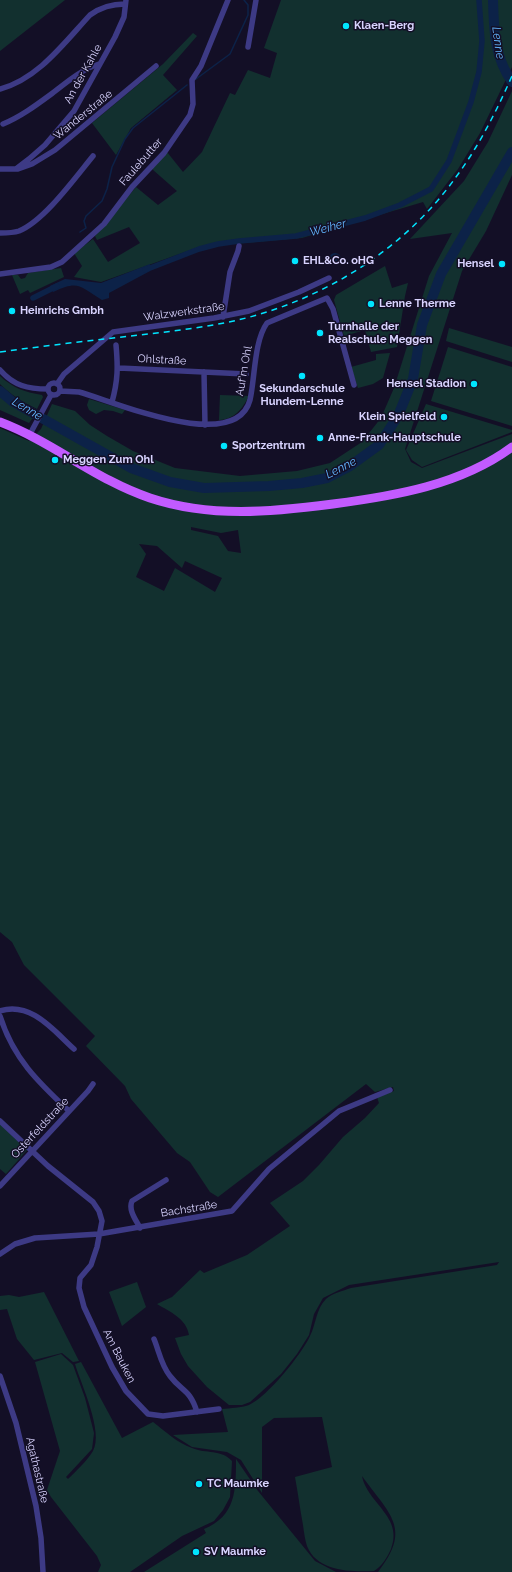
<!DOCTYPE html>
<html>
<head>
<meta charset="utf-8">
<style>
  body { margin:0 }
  canvas { display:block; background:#130f26 }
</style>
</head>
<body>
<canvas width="512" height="1572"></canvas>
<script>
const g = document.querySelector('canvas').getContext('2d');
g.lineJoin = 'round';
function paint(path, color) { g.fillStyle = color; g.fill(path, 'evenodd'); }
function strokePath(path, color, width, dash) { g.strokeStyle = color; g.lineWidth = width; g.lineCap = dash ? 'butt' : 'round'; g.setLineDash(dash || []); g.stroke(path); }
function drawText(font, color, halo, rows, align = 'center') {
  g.font = font + ' Raleway,sans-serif'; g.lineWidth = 3; g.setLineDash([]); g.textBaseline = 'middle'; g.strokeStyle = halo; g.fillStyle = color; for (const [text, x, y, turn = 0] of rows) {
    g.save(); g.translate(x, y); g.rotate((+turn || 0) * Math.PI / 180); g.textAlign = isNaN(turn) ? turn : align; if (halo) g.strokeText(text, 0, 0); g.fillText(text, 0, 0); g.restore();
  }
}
const green = new Path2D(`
  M0,0H65L0,51Z
  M281,0H512V67L480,133L458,169L427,209L423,202L302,238L199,247L101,282L74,277L82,266L74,253L93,239L108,262L140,243L129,227L97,240L95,236L136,187L158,205L177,191L152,169L167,152L183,172L202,152L230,93L235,95L248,70L270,78L277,53L264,48Z
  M193,33L197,36L163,75L177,90L131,128L116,155L92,123L163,64Z
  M512,91V175L486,231L462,271L405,449L411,462L422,468L512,434V1572H378C413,1528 389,1514 362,1476C367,1503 404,1517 391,1549C387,1558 382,1566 374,1571C352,1572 317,1572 307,1546C305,1540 304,1532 303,1525C300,1509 298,1493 295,1477L332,1467L322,1417L274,1418L262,1427V1493L241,1460L227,1452L192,1447L173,1435L228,1432L222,1409C231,1408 241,1408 249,1405C267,1397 302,1354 310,1336C316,1324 316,1309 326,1299C332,1293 343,1291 351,1288L497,1265L499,1262L349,1285L323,1298L314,1314L309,1335L297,1354L281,1374L250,1402L242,1405H229L207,1387L188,1366L181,1354L175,1338L189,1335C186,1318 170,1312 157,1304L172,1297L200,1270L204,1273L247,1255L290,1226L270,1203L303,1181L319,1165L343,1137L365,1118L379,1103L377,1097L394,1091L393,1087L375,1092L366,1084L218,1197L210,1192L190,1162L177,1153L131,1099L125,1086L86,1046L95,1036L24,965L12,942L0,932V428L29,441L41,429L52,404L75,411L90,425L107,436L133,451L175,468L240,476L297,471L330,463L362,442L381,418L394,388L429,276L452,233L410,239L464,181L488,142ZM191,527L221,533L238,530L241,553L228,551L218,536L191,530ZM139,544L157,546L182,568L185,561L222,578L215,592L175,568L164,591L136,577L146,554Z
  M385,266L392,288L408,283L405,296L397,347L371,352L365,330L344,336L334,300L336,295Z
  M61,268L64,277L30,293L28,290L20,294L12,275H18L21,279L25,278L28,273Z
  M449,328L512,347V362L446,341Z
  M448,347L512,367V426L431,401Z
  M390,353L383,378L373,384L358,388L351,367L376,360V354Z
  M0,376C13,388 24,392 42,395L43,397L37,409C23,402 11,395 0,384Z
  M0,395L16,407L34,416L29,423L0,410Z
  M220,395L249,396C242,409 235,419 219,420Z
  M89,399L125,410L122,414L113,411L104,410L96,414L89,410L87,405Z
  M426,404L512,430V432L422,467L412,460L406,450Z
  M0,1124L27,1150L6,1174L0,1169Z
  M137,1282L146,1307L122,1326L109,1292Z
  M44,1292L79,1361L73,1362L62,1353L34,1360L17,1339L7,1309L0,1310V1296L9,1295L19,1297Z
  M61,1354L73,1365L85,1398L94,1433L92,1449L66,1477L68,1479C76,1471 87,1461 93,1451C104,1432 81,1384 75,1364L81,1362L122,1438L153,1422C165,1431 177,1443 192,1448C206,1454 221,1449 232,1461L230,1497L223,1510L214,1521L182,1536L130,1572H98L101,1565L97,1556L51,1497L47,1490L60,1451L35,1362Z
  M236,1459L258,1491L315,1561L336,1572H144L206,1533L204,1529C236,1516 236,1490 236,1459Z`);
const water = new Path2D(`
  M329 259a6 6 0 1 1 12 0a6 6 0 1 1-12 0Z
  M150,264V271L109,293V298L102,300C79,286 79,280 53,292L50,286L65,279L101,283Z`);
const stream = new Path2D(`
  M196,79L230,54L248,15V5L244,0
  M80,232L86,228L84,221L86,216L102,201L107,189L112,167L125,139L133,128L187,85`);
const canal = new Path2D(`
  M145,270L199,249L218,244L239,241L296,236L365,218L400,205L431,189L449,161L471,102L479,72L482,41L479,0
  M33,298L57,286`);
const river = new Path2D(`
  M493,0C494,31 494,56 512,82
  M0,391L13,402L131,468L170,482L204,488L269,486L302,483L327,478L350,466L379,445L398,416L413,379L422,325L441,274L512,152`);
const minor = new Path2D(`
  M248,47L256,0
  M0,89C38,79 64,43 90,15C101,7 112,4 125,4
  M3,124C20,117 35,106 50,95C66,83 80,70 99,64
  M0,169H16L29,159L45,145L74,111L115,37L124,17L126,0
  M18,169L32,164L55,150L156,66
  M0,233C6,233 13,233 19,231C44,221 75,178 93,156
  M0,274L51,267L62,262L104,224L132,187L164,153L190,115L193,104L192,80L201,66L228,0
  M223,317L230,272L238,251L239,246
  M119,368L246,374
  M0,370C14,386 28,389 48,389
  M204,372L205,425
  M48 389a6 6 0 1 1 12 0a6 6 0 1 1-12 0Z
  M57,384L64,374L113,332L214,318L249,311L299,292L329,278
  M60,391L79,392C113,401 235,455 250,400C255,378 254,341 267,323L327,298L333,309L354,385
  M112,402C118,380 118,367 116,345
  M30,434L51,395
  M0,1011C31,1001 54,1031 74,1049
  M0,1016C13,1058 38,1082 69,1111
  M0,1121L48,1166L93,1202L99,1211L102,1221L97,1247L91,1265L80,1278L79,1288L84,1307L112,1367L126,1391L148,1414L163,1416L219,1409
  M0,1186L88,1091L93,1084
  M140,1228C136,1220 128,1210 132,1201L166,1180
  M0,1254L15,1244L35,1238L99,1234L232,1211L269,1169L339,1111L390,1090
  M154,1339C159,1351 161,1365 170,1376C182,1392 190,1389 197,1412
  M0,1376L16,1423L36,1506L41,1538L43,1572`);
const primary = new Path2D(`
  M0,422C53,442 96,480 150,498C210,518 272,512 333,504C394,496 461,485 512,447`);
const rail = new Path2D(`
  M0,352C43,346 87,341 130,336C166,332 203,328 238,320C323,300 405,249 456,177C479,146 496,112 512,76`);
const markers = [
  [346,26,4,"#00e5ff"],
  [295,261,4,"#00e5ff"],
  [502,264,4,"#00e5ff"],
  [371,304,4,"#00e5ff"],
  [12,311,4,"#00e5ff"],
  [320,333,4,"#00e5ff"],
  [302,376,4,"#00e5ff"],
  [474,384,4,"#00e5ff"],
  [444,417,4,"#00e5ff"],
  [320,438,4,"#00e5ff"],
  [224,446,4,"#00e5ff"],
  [55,460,4,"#00e5ff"],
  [199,1484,4,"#00e5ff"],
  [196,1552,4,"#00e5ff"]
];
const poiNames = [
  ["Klaen-Berg",354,26],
  ["EHL&Co. oHG",303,261],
  ["Hensel",494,264,"right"],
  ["Lenne Therme",379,304],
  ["Heinrichs Gmbh",20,311],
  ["Turnhalle der",328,327],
  ["Realschule Meggen",328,340],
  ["Hensel Stadion",466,384,"right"],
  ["Sekundarschule",302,389,"center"],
  ["Hundem-Lenne",302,402,"center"],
  ["Klein Spielfeld",436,417,"right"],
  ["Anne-Frank-Hauptschule",328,438],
  ["Sportzentrum",232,446],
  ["Meggen Zum Ohl",63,460],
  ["TC Maumke",207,1484],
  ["SV Maumke",204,1552]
];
const streetNames = [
  ["An der Kahle",83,74,-61],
  ["Wanderstraße",83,115,-39],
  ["Faulebutter",141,162,-49],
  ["Walzwerkstraße",184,312,-8],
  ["Ohlstraße",162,360,3],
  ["Auf'm Ohl",244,371,-80],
  ["Osterfeldstraße",40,1128,-47],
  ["Bachstraße",189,1209,-9],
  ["Am Bauken",119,1356,63],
  ["Agathastraße",37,1470,77]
];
const waterNames = [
  ["Lenne",498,43,82],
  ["Weiher",328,228,-15],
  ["Lenne",27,409,31],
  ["Lenne",341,468,-27]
];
paint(green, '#12302f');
paint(water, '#0c2248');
strokePath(stream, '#0c2248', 1.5);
strokePath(canal, '#0c2248', 5.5);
strokePath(river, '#0c2248', 10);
strokePath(minor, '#3d3a85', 5.5);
strokePath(primary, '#c25bff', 9);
strokePath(rail, '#00e5ff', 1.5, [6, 5]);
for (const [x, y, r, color] of markers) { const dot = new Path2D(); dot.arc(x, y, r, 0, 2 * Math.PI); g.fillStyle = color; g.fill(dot); strokePath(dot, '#130f26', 1.5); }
drawText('bold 11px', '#d9d4ff', '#130f26', poiNames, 'left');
drawText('11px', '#d9d4ff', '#130f26', streetNames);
drawText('italic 12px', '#62b6ff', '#130f26', waterNames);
</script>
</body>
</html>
